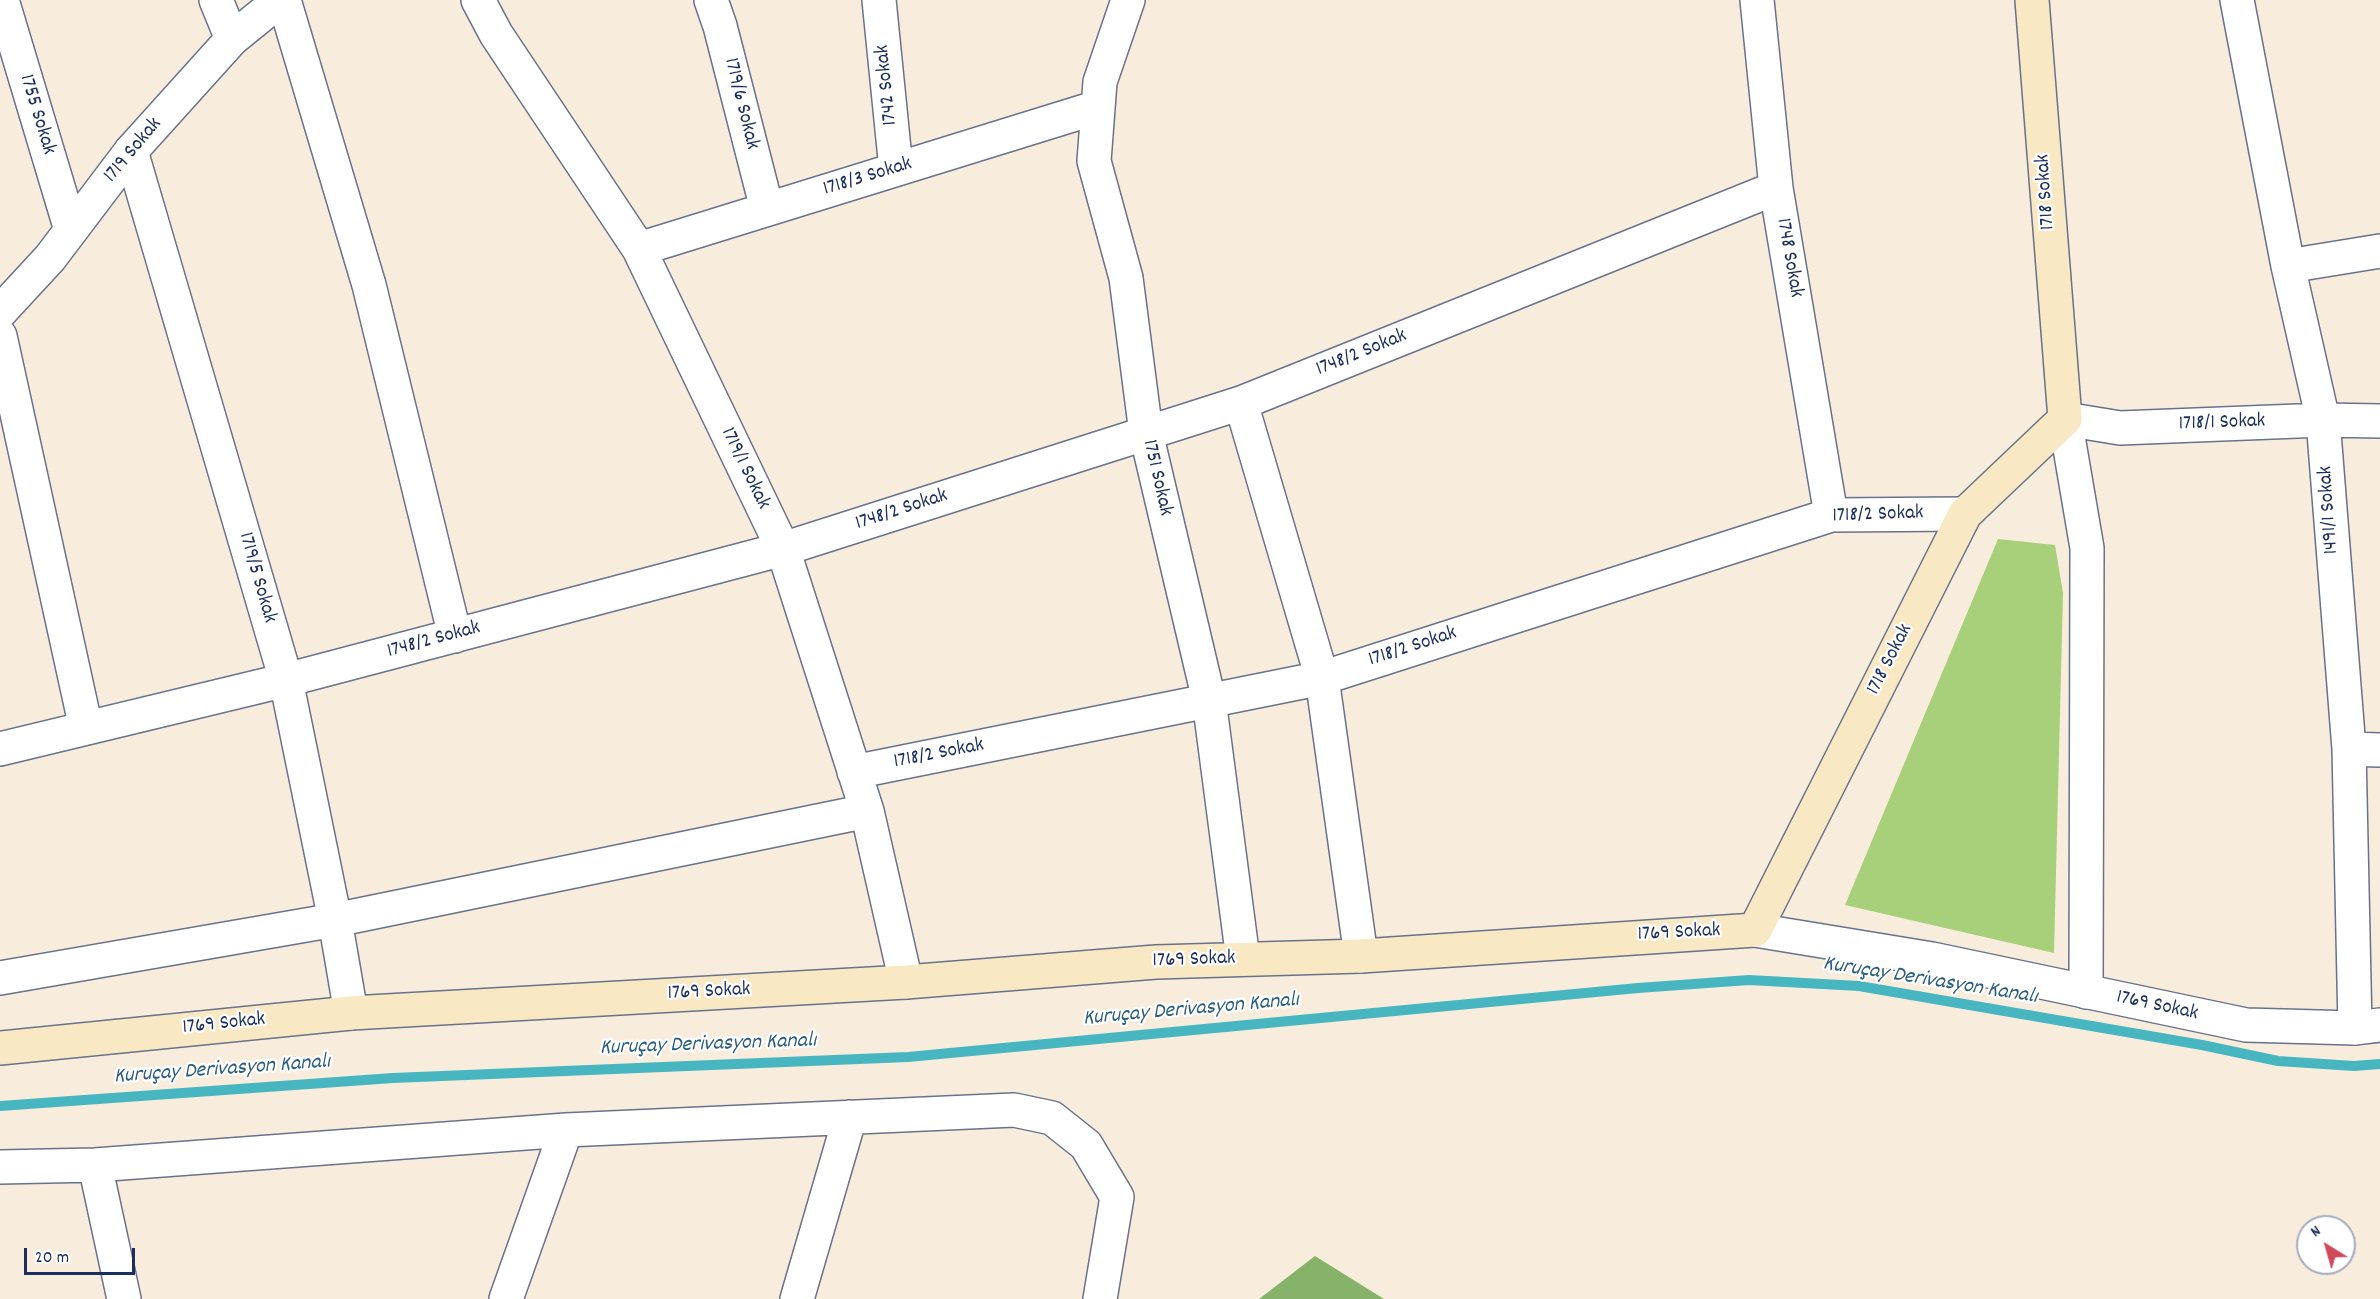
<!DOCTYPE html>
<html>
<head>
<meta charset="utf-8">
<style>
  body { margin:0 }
  #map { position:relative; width:2380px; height:1299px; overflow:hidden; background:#f8eddd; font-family:Dekko,sans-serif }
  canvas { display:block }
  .north { position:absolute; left:2296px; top:1215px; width:60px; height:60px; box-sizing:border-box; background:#fff; border:2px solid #a4acbf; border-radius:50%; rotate:323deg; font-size:16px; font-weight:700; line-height:24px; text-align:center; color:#1b2f5e }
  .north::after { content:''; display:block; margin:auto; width:21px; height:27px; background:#d1495b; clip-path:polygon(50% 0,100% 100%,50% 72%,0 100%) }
  .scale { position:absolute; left:24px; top:1248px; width:111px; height:27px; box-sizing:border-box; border:3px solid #1b2f5e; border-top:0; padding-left:8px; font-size:18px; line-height:21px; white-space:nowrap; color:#1b2f5e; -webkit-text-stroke:4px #fff; paint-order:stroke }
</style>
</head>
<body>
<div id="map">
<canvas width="2380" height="1299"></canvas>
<div class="north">N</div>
<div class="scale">20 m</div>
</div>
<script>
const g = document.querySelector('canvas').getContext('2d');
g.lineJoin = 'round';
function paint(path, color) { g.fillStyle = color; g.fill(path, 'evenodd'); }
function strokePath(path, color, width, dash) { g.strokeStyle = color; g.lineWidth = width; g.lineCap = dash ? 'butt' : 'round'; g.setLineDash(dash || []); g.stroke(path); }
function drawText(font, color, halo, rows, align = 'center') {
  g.font = font + ' Dekko,sans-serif'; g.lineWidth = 4.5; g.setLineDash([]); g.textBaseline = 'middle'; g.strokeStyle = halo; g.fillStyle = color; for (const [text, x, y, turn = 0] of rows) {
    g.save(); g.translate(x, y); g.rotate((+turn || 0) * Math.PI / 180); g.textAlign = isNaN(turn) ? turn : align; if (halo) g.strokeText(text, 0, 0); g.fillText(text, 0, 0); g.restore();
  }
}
const green = new Path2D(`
  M1998,539L2055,545L2063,593L2054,953L1845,905Z`);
const forest = new Path2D(`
  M1315,1256L1384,1299H1259Z`);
const stream = new Path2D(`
  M0,1106L393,1078L908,1057L1638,988L1749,980L1859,986L2202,1045L2278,1061L2354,1066L2380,1064`);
const minor = new Path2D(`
  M2,0L71,230
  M216,0L232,39
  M284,0L369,285L455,636
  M478,0L496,34L639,249L783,549L867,811L906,982
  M711,0L720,26L767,209
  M879,0L896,169
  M1128,0L1100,82L1094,161L1126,278L1146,433L1209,700L1243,959
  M1757,0L1776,188L1831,515
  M2237,0L2288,266L2323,420L2349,749L2355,1028
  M131,151L286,680L335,920L351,1013
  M639,249L1098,107
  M2288,266L2380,251
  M0,336L86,728
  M1241,403L1322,678L1361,956
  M0,749L286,680L783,549L1241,403L1776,188
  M2349,749L2380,750
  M854,772L1322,678L1831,515L1965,514
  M0,978L335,920L867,811
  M2086,992L2087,548L2065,419L2120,428L2323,420L2380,421
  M95,1165L124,1299
  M0,1167L95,1165L566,1130L1014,1110L1052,1118L1086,1145L1117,1197L1100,1299
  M506,1299L566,1130
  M797,1299L850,1117`);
const tertiary = new Path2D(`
  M0,312L50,258L131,151L232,39L280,0
  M1755,930L1932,959L2246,1025L2355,1028L2380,1025`);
const secondary = new Path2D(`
  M0,1048L351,1013L906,982L1156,962L1361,956L1755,930L1965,514L2065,419L2032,0`);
const streetNames = [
  ["1742 Sokak",888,85,-96],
  ["1719/6 Sokak",740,104,76],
  ["1755 Sokak",36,115,73],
  ["1719 Sokak",134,151,-50],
  ["1718/3 Sokak",868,178,-17],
  ["1718 Sokak",2047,192,-94],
  ["1748 Sokak",1788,258,80],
  ["1748/2 Sokak",1362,354,-22],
  ["1718/1 Sokak",2222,424,-2],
  ["1719/1 Sokak",744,469,64],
  ["1751 Sokak",1156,478,77],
  ["1491/1 Sokak",2330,510,-94],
  ["1748/2 Sokak",902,511,-18],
  ["1718/2 Sokak",1878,516,-2],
  ["1719/5 Sokak",256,578,74],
  ["1748/2 Sokak",434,641,-15],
  ["1718/2 Sokak",1413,648,-18],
  ["1718 Sokak",1891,660,-63],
  ["1718/2 Sokak",939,755,-11],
  ["1769 Sokak",1679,934,-3],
  ["1769 Sokak",1194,961,-2],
  ["1769 Sokak",709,993,-3],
  ["1769 Sokak",2157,1007,12],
  ["1769 Sokak",224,1025,-6]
];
const waterNames = [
  ["Kuruçay Derivasyon Kanalı",1930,982,9],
  ["Kuruçay Derivasyon Kanalı",1191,1011,-5],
  ["Kuruçay Derivasyon Kanalı",708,1046,-2],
  ["Kuruçay Derivasyon Kanalı",222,1071,-4]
];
paint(green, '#a8cf79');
paint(forest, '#86b269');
strokePath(stream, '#47b6c0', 10);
strokePath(minor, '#68728a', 36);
strokePath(tertiary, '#68728a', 36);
strokePath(secondary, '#68728a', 36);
strokePath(minor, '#fff', 33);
strokePath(tertiary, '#fff', 33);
strokePath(secondary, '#f8e8c3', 33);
drawText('21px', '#1b2f5e', '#fff', streetNames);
drawText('italic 22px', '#2a5e80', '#fff', waterNames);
</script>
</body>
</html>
